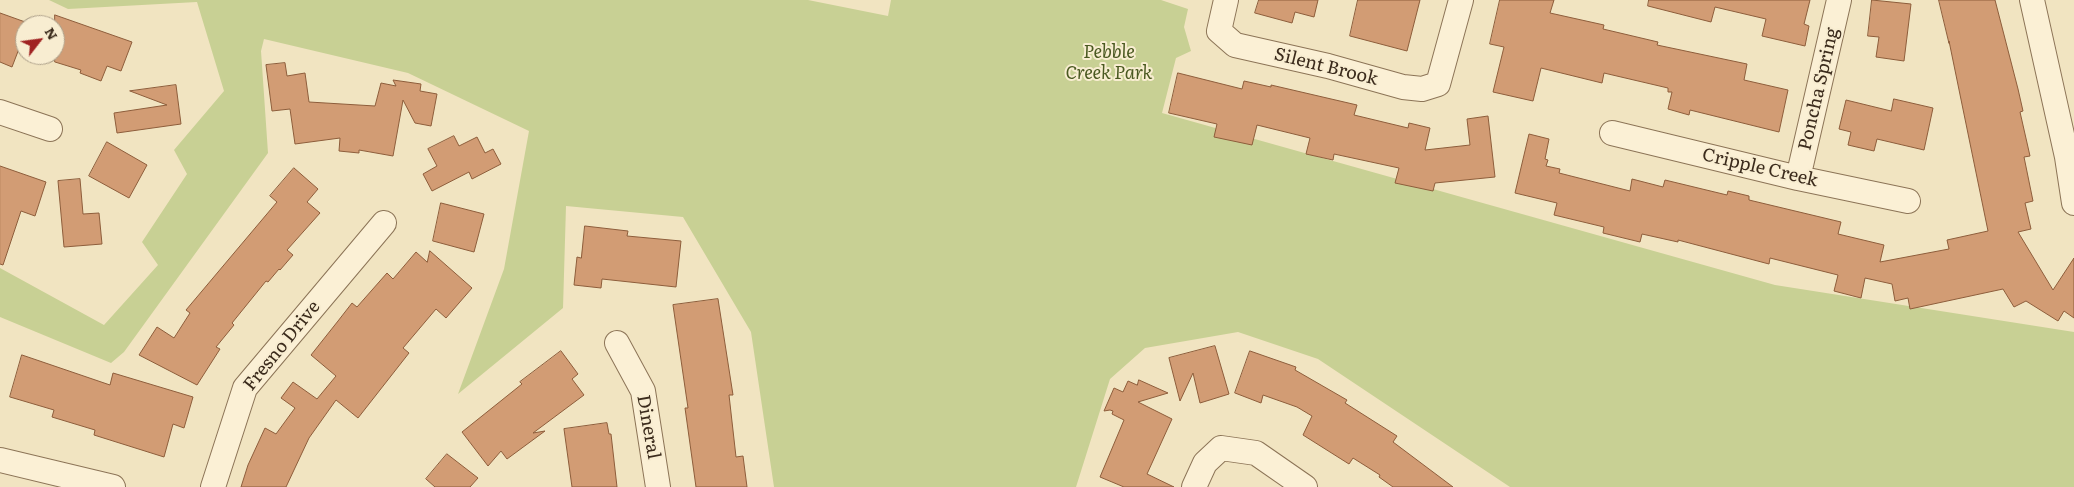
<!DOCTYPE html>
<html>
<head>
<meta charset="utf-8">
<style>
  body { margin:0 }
  #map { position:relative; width:2074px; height:487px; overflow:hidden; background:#f1e4c1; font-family:Literata,serif }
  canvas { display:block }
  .north { position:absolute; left:15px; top:15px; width:50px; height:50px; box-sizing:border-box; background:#f8edd1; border:1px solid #ac9f89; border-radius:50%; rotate:60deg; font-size:14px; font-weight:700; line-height:20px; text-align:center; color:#3b2b1c }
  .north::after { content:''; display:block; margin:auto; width:18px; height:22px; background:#a02322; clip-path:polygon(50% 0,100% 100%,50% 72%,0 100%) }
</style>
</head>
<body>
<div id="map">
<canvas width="2074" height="487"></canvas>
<div class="north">N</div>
</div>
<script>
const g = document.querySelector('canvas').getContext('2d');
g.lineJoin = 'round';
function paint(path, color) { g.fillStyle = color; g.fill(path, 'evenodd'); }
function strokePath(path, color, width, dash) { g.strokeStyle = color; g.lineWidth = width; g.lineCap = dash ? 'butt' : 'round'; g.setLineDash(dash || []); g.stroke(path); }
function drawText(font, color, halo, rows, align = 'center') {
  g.font = font + ' Literata,serif'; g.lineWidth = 4; g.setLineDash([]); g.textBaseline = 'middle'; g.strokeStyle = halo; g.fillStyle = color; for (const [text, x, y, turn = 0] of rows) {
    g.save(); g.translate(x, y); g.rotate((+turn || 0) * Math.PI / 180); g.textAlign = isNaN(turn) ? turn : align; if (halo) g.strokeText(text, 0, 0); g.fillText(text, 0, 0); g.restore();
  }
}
const green = new Path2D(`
  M49,0H808L888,16L891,0H1161L1188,9L1184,27L1191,51L1176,58L1162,113L1775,285L2074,332V487H1510L1318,359L1238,332L1145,348L1110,379L1076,487H774L751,332L683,217L566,206L563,308L458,394L504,269L529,131L408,73L264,39L261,51L268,153L124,352L111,363L0,317V268L104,325L158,265L142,242L187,174L174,150L224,91L197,2L68,9Z`);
const building = new Path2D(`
  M1259,0H1318L1314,17L1295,12L1292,23L1255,13Z
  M1358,0H1420L1407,51L1350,36Z
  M1500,0H1554L1550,13L1604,25L1603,29L1658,42L1657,45L1747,64L1744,80L1788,90L1779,132L1690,110L1689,115L1668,109L1672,92H1668V88L1604,73L1602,83L1541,68L1533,101L1493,92L1504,47L1490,44Z
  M1649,0H1810L1804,24L1809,26L1805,46L1762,36L1766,19L1715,7L1711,22L1648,6Z
  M1872,0L1911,4L1904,61L1876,57L1879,37L1868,36Z
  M1939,0H1995L2018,89L2023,111L2020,112L2030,156L2024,157L2033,201L2025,203L2031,229L2018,232L2053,290L2074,258V318L2064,311L2058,321L2026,301L2014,307L2003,289L1910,309L1908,298L1895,301L1892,284L1865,278L1861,298L1834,291L1838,275L1770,258L1769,264L1678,240V242L1642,234L1640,242L1603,233L1604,227L1554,215L1557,203L1515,193L1529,134L1549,139L1545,159L1548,160L1546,166L1560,169L1559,173L1630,191L1632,179L1663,187L1665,180L1727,195L1728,191L1749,196V200L1841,222L1838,234L1884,245L1880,262L1949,249L1947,240L1988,231L1949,41V43Z
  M0,13L28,23L25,25V33L12,67L0,62Z
  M55,15L132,42L121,71L107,66L101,81L80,73L81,70L55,62Z
  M285,63L287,76L305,73L309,102L375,106L381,83L396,86L393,80L421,84L420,91L437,94L431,126L415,123L403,100L393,156L359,150V153L339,151L340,138L295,144L290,109L272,111L266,65Z
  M1178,73L1242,89L1244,81L1271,87V85L1357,105L1354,115L1408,128L1409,123L1430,128L1425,150L1470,145L1467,119L1488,116L1495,177L1435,183L1433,191L1395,183L1399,168L1334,154L1333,160L1306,154L1310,138L1257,125L1252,145L1214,137L1217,124L1169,113Z
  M176,85L181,124L117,133L114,113L167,105L130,91Z
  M1894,99L1933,108L1924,150L1877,139L1874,151L1848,145L1851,132L1839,129L1846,100L1891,111Z
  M454,136L459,146L477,137L485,153L493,149L501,164L472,179L469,172L432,191L423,174L437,166L428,149Z
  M107,142L147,165L129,198L89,176Z
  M0,166L46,182L35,216L21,211L3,265L0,264Z
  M294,168L318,189L307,202L320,213L287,250L293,255L280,270L279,269L268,282L266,281L232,323L234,325L216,347L220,349L197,385L139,355L157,327L174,338L190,313L186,310L277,202L270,196Z
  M80,179L83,214L99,213L102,244L64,247L58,181Z
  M441,203L484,214L474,252L433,241Z
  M585,226L628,231L627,236L681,241L676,287L602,279L601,288L574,285L577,257L581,258Z
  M430,251L472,288L446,318L436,309L403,348L409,353L358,418L336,400L309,438L286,487H241L248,465L265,428L276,434L295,408L281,398L293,382L317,399L336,376L311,355L338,321L352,303L357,307L387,273L393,279L416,252L427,262Z
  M718,299L733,395H729L736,457L743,456L747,487H696L685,408H688L673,305Z
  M1215,346L1229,394L1200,403L1193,373L1180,401L1169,358Z
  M561,351L578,374L572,379L584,395L533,433L545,431L507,459L501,451L488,466L462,432L522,384L520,382Z
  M1250,351L1296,367L1295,370L1347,400L1345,403L1397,436L1393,442L1453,487H1393L1379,477L1380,475L1353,458L1349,464L1303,435L1312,416L1297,407L1263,395L1261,403L1235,393Z
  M22,355L110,385L113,373L193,397L184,428L173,424L164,457L94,435L95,430L52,417L54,410L10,397Z
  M1139,380L1168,393L1138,402L1172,419L1147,474L1174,487H1124L1100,477L1124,420L1112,414L1113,411L1110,410L1104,411L1114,388L1123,392L1128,381L1137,385Z
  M607,423L609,434H611L617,487H572L564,429Z
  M447,454L478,478L470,487H435L426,479Z`);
const minor = new Path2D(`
  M1226,0L1219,31L1235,45L1328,66L1403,87L1422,89L1438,84L1461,0
  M2032,0L2067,157L2074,203
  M0,112L50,129
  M1612,133L1798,178L1908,201
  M1798,178L1839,0
  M617,343L643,391L658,487
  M0,460L113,487
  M213,487L245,388L384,223
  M1194,487L1205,463L1221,448L1256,453L1305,487`);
const parkNames = [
  ["Pebble",1109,53],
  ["Creek Park",1109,74]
];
const streetNames = [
  ["Silent Brook",1326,67,14],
  ["Poncha Spring",1819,89,-77],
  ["Cripple Creek",1760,168,13],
  ["Fresno Drive",282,346,-51],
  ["Dineral",648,427,80]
];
paint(green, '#c8d094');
paint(building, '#d29c74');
strokePath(building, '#8d5d3b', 1);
strokePath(minor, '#8c7457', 26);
strokePath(minor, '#fbf0d5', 24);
drawText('italic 18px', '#4a5921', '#f8edd1', parkNames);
drawText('18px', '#3b2b1c', '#f8edd1', streetNames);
</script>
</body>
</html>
